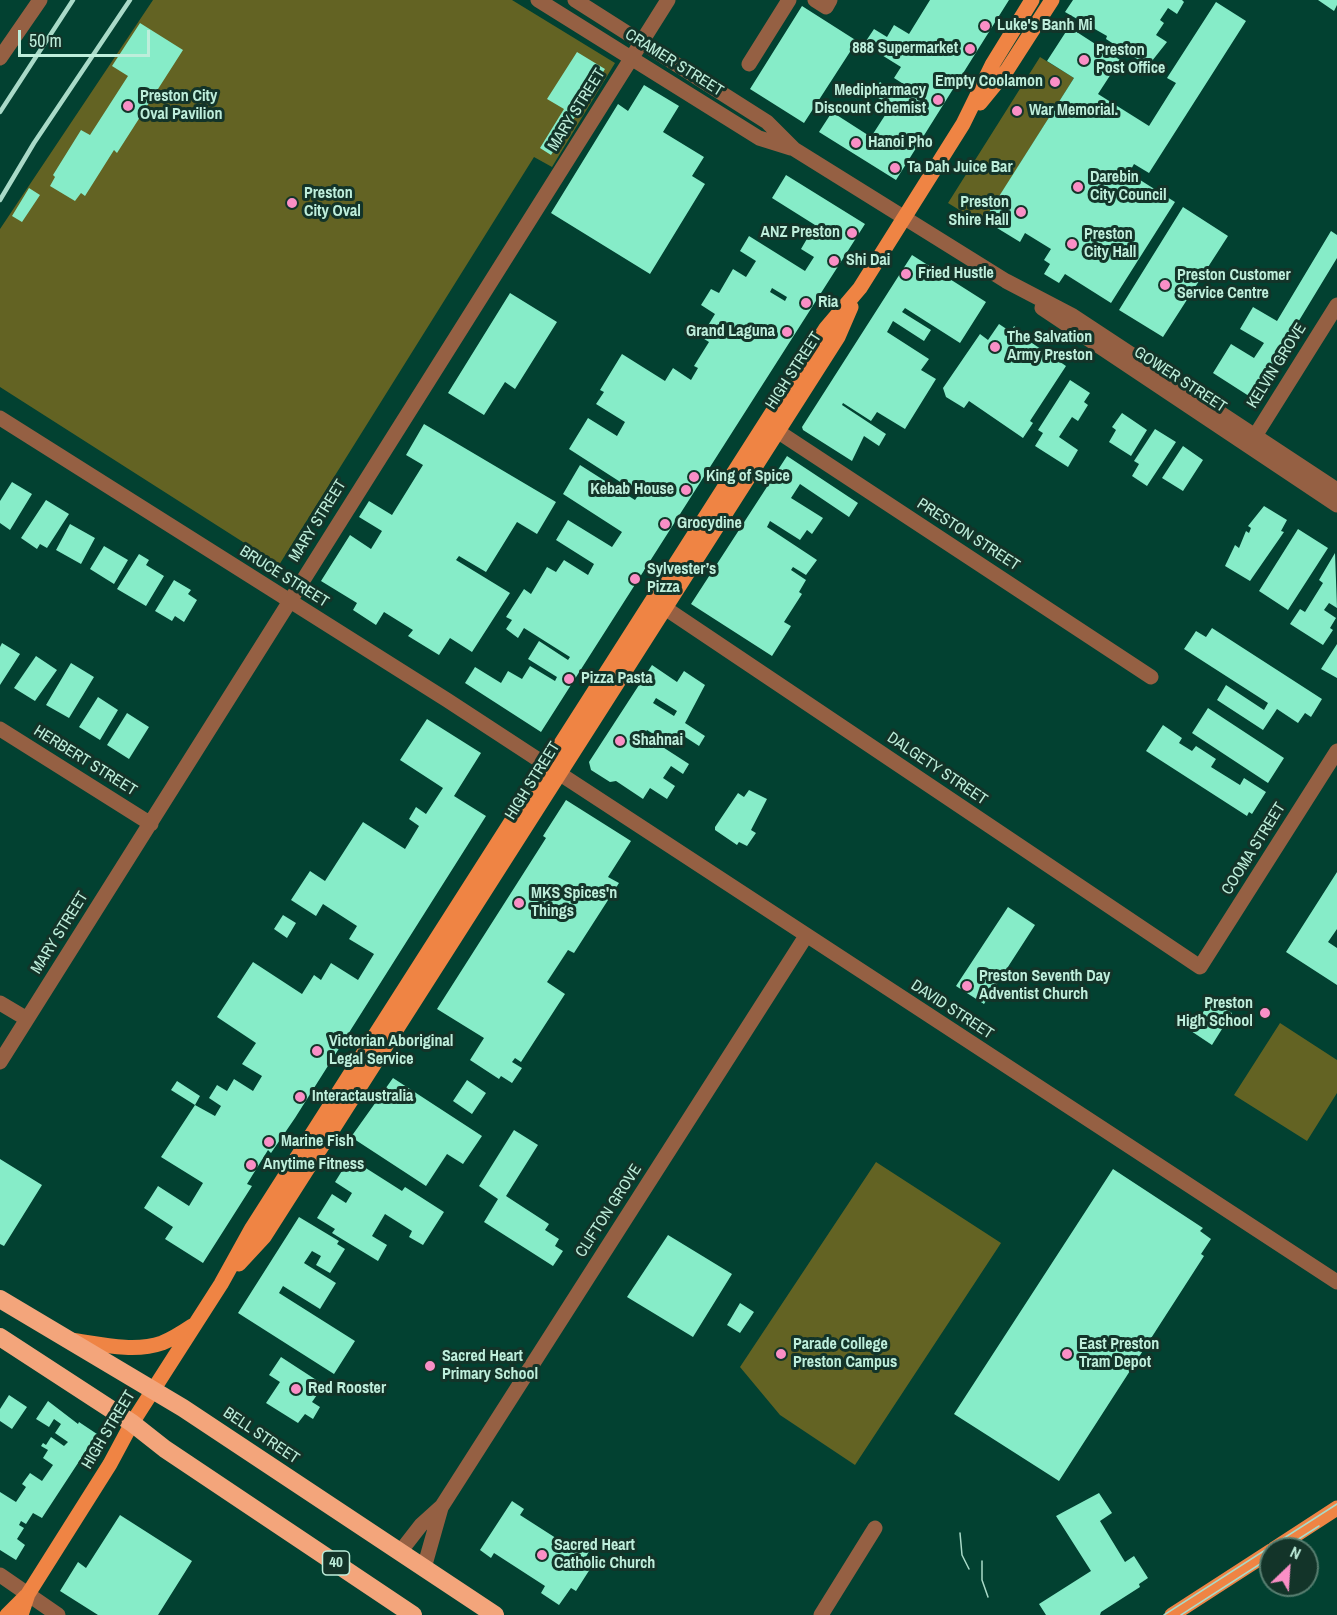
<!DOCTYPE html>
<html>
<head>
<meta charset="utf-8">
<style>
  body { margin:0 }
  #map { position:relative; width:1337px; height:1615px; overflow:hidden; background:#024131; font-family:"Archivo Narrow",sans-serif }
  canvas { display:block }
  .north { position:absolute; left:1259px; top:1537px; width:60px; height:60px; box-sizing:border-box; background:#133429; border:2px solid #577e70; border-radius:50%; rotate:25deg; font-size:16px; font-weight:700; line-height:24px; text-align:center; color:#beeedb }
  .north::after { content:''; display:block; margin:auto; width:21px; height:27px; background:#fa8fc6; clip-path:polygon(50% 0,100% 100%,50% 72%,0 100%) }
  .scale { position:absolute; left:18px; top:30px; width:132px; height:27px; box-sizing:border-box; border:3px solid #beeedb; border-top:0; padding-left:8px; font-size:18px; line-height:21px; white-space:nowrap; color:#beeedb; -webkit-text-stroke:4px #133429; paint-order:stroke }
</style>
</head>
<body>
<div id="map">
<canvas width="1337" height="1615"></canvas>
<div class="north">N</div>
<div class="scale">50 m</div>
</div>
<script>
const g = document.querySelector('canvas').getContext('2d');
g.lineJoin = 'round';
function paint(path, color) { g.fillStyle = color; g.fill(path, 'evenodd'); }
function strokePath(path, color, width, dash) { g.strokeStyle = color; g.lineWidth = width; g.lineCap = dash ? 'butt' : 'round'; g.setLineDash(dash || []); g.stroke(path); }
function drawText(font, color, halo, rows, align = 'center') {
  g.font = font + ' "Archivo Narrow",sans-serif'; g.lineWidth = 6; g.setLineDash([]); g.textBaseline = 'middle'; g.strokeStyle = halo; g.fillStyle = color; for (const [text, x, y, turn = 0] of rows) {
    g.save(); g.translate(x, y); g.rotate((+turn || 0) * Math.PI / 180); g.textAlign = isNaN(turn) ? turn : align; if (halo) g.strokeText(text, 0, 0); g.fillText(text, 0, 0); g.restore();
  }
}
const green = new Path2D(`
  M153,0H512L615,63L552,167L534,157L279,565L0,387V229Z
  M1040,57L1074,78L982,224L948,203Z
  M1280,1023L1337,1060V1093L1307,1141L1234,1095Z
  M876,1162L1001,1243L855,1465L780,1415L740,1367Z`);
const building = new Path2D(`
  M930,0H1009L896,180L819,132L832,112L871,137L891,106L872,94L880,82L895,92L899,85L922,100L924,97L894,78L901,67L864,44L874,29L887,37L894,25L909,34Z
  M1073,0H1182L1184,2L1177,14L1168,8L1160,20L1164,23L1156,35L1167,42L1148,66L1106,39L1107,36L1065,12Z
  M1318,0H1337V5L1334,11Z
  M1216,2L1246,21L1149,173L1134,164L1129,173L1175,202L1111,303L1065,274L1059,283L1044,274L1050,264L1044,260L1051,249L1025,233L1020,242L984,220L1074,78L1047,61L1069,27L1120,60L1098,94L1149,126L1176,83L1167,78Z
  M802,6L857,41L804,123L750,89Z
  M140,23L183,50L117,153L114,150L85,196L81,193L75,201L50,186L55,177L53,175L81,130L90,135L128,76L112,66Z
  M577,52L605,69L551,155L540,148L564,109L547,99Z
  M644,85L679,106L663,132L704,157L692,176L705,184L650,274L551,213L618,104L628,111Z
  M786,175L865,224L541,732L465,683L475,667L501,683L508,671L522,679L530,666L555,681L557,677L528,659L539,641L568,660L570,657L524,628L518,638L506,629L512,620L506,617L524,589L531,594L547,567L556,572L564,560L588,575L594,564L556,540L568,520L612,547L622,532L563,494L580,465L635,500L639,494L569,449L588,418L617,436L625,422L596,404L604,392L600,390L622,354L665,381L673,368L691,380L698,368L694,366L709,342L701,337L715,314L701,305L711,289L719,293L733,269L746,277L756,261L740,251L749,236L805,271L814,257L801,249L815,225L772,198ZM772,288L787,297L785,301L770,292Z
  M29,188L40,195L22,222L12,216Z
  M1183,207L1228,236L1163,337L1119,310Z
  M1331,231L1337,235V258L1252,398L1213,373L1231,344L1254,358L1264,343L1240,329L1253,307L1277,321Z
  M912,255L986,302L960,343L905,308L902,312L931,330L924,341L893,321L887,332L929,359L921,370L936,379L905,429L877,412L871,421L843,403L842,405L886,434L879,446L864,436L852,461L803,430L802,427Z
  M510,293L557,322L515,389L505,382L484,415L448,393Z
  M999,324L1011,332L1014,326L1031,338L1029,341L1066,366L1030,421L1033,423L1023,438L969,401L964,408L946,397L943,388L980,334L988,340Z
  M1070,380L1090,393L1084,402L1088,405L1078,421L1072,417L1059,437L1078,450L1068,467L1035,446L1043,433L1038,430Z
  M1122,413L1147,430L1131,456L1109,442L1116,430L1112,427Z
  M424,424L556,502L537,534L517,522L486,572L459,556L456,560L510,593L472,652L450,638L439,655L408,636L413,630L384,612L376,625L353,610L357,603L321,581L350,535L371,549L382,531L359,517L369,501L392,515L423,465L406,455Z
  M1155,429L1176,442L1147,486L1132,476L1139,464L1134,461Z
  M1183,446L1203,460L1183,491L1162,478Z
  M787,456L858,503L849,517L800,484L791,498L823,518L812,534L807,530L800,540L770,521L767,527L817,560L806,575L793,567L791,570L806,580L799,592L802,594L784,622L791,626L772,656L691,604Z
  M12,482L32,494L10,530L0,523V501Z
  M46,500L69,514L47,548L40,544L37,549L21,538Z
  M1264,506L1287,520L1281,531L1284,532L1250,581L1225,566L1235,545L1239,548L1246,531L1249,533L1251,528L1248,526Z
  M70,524L95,538L81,564L56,550Z
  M1298,529L1328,548L1288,610L1259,591Z
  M104,546L128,560L114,584L90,569Z
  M1335,553L1337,608L1329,603L1324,610L1336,618L1330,628L1333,630L1323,645L1290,624L1300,609L1305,612L1323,583L1319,580Z
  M139,554L149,560L146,565L164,576L146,606L117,589Z
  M174,580L191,590L188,594L197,600L184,622L175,616L172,621L155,611Z
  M1212,628L1322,699L1311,717L1305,713L1298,723L1277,709L1263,730L1217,700L1226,685L1264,710L1268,703L1184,649L1196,631L1206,637Z
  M2,643L20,654L0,685V647Z
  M1337,644V678L1321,669Z
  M36,656L57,670L35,701L14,688Z
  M71,663L94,677L69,718L46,705Z
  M652,665L677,682L684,671L705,685L685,723L705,736L699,746L679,733L671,745L647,730L644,735L689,764L683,774L671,766L663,778L675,786L667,799L650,788L643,799L616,781L610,782L591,770L589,762ZM656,698L677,711L674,716L653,703Z
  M98,697L118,710L100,740L79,727Z
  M1208,708L1284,758L1268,783L1192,733Z
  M127,713L149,727L129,759L107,745Z
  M427,719L481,753L454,796L486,816L295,1118L271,1153L268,1150L247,1184L252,1186L203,1263L165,1239L173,1227L144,1208L158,1186L189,1206L203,1183L161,1157L195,1105L215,1116L221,1106L209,1098L217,1085L227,1091L234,1079L253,1091L262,1076L242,1064L256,1043L217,1017L253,962L302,994L314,975L321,980L331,963L358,980L374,954L349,939L357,926L323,904L316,916L291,900L310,871L325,881L363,822L405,849L419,826L409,819L416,807L426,814L443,788L400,760Z
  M1163,725L1182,738L1179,743L1192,751L1196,746L1216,759L1211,767L1240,785L1244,778L1266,792L1252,814L1249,812L1247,816L1146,751Z
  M749,790L767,799L751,830L756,833L747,846L739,842L737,845L715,830V827L738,793L744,797Z
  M566,800L631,841L608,877L619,883L574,953L568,950L547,982L565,994L521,1062L515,1058L512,1062L522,1068L512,1083L501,1076L499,1079L470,1060L484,1038L437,1009L546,838L543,836Z
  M1337,872V929L1328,942L1337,948V985L1286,952Z
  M1008,907L1035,925L984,1004L956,986Z
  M283,915L296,923L287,938L274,929Z
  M1211,1000L1232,1013L1212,1045L1191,1031Z
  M393,1078L482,1136L463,1164L447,1154L426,1186L351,1137Z
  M467,1080L486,1093L472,1114L453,1101Z
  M177,1081L200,1096L195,1105L171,1090Z
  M514,1130L538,1145L506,1196L549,1224L545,1230L559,1239L555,1246L563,1251L553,1266L484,1222L498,1199L479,1186Z
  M350,1158L402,1191L405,1187L444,1212L423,1245L409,1237L412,1231L385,1214L372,1236L387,1245L378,1261L332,1233L335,1229L317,1218L332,1194L346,1203L352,1193L335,1182Z
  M0,1159L42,1185L4,1246L0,1244Z
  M1113,1169L1203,1228L1200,1231L1211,1239L1201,1254L1204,1256L1059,1481L954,1414Z
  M299,1217L339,1241L337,1244L345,1249L330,1273L316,1265L321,1256L312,1251L304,1263L336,1283L320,1309L283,1286L279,1293L355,1341L334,1374L238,1313Z
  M668,1235L732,1274L693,1337L627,1297Z
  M740,1303L754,1312L740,1333L727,1325Z
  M281,1357L324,1385L312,1402L320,1407L313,1419L305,1414L298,1423L266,1403L280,1382L269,1375Z
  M9,1395L27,1407L12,1429L0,1421V1409Z
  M48,1401L78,1424L79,1422L97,1434L42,1518L33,1513L26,1524L21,1521L19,1525L24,1528L17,1539L25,1545L16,1560L0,1550V1492L16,1502L26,1487L22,1484L30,1473L42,1481L53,1465L43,1458L48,1450L41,1446L43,1443L46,1445L51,1437L64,1446L68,1442L55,1433L61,1424L54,1419L49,1427L36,1419Z
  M1099,1493L1112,1513L1100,1521L1125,1562L1134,1556L1148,1578L1139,1584L1140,1587L1101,1612L1100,1615H1046L1039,1604L1091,1571L1056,1516Z
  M512,1501L524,1509L520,1515L573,1549L577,1542L590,1550L584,1560L592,1566L576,1591L571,1588L559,1605L541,1593L545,1586L494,1553L491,1558L480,1550Z
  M120,1515L192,1561L158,1615H98L60,1591L78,1562L86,1568Z`);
const minor = new Path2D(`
  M538,0L759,138L791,148
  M575,0L767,122L794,149L1006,281L1073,316L1337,490
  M815,0L826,7L830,0
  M0,58L40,0
  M749,64L789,0
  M1042,308L1337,505
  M0,418L447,700L1337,1282
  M768,425L1151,677
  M1250,444L1337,305
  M656,602L1200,967L1337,751
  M0,729L151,824
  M0,1003L27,1019
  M0,1062L668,0
  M400,1552L421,1525L442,1506L806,936
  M424,1568L441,1508
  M0,1575L58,1615
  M821,1615L875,1528`);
const major = new Path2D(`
  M980,103L1007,70L1052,0
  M239,1264L264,1237L838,337L851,307
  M71,1340C99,1344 134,1353 162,1343C172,1339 183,1332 192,1326
  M1274,1549L1337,1508
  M7,1615L26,1596
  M21,1615L28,1594L110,1464L132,1423L221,1284L252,1228L826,328L860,288L963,124L992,65L1032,0
  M1172,1615L1271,1551`);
const highway = new Path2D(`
  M0,1299L183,1408L495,1615
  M0,1337L132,1423L165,1449L413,1615`);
const tram = new Path2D(`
  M960,1533L962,1555L969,1569
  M1283,1549L1319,1526
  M982,1561V1580L988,1597
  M1164,1615L1337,1504
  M1181,1615L1271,1557`);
const rail = new Path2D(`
  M0,112L73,0
  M0,200L34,143L130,0`);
const markers = [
  [985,26,6,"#fa8fc6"],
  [970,49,6,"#fa8fc6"],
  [1084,60,6,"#fa8fc6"],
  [1055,82,6,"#fa8fc6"],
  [938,100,6,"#fa8fc6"],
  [128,106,6,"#fa8fc6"],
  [1017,111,6,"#fa8fc6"],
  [856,143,6,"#fa8fc6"],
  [895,168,6,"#fa8fc6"],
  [1078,187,6,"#fa8fc6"],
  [292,203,6,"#fa8fc6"],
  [1021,212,6,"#fa8fc6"],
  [852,233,6,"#fa8fc6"],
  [1072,244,6,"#fa8fc6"],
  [834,261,6,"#fa8fc6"],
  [906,274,6,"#fa8fc6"],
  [1165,285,6,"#fa8fc6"],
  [806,303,6,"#fa8fc6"],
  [787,332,6,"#fa8fc6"],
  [995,347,6,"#fa8fc6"],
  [694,477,6,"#fa8fc6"],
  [686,490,6,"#fa8fc6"],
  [665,524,6,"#fa8fc6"],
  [635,579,6,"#fa8fc6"],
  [569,679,6,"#fa8fc6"],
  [620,741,6,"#fa8fc6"],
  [519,903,6,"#fa8fc6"],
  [967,986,6,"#fa8fc6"],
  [1265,1013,6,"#fa8fc6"],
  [317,1051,6,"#fa8fc6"],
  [300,1097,6,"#fa8fc6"],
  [269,1142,6,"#fa8fc6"],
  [251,1165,6,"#fa8fc6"],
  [781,1354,6,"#fa8fc6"],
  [1067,1354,6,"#fa8fc6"],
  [430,1366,6,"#fa8fc6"],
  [296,1389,6,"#fa8fc6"],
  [542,1555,6,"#fa8fc6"]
];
const shields = [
  [336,1563,27]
];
const shieldNames = [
  ["40",336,1563]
];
const poiNames = [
  ["Luke's Banh Mi",997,26],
  ["888 Supermarket",958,49,"right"],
  ["Preston",1096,51],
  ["Post Office",1096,69],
  ["Empty Coolamon",1043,82,"right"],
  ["Medipharmacy",926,91,"right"],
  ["Discount Chemist",926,109,"right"],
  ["Preston City",140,97],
  ["Oval Pavilion",140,115],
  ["War Memorial.",1029,111],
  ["Hanoi Pho",868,143],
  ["Ta Dah Juice Bar",907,168],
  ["Darebin",1090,178],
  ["City Council",1090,196],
  ["Preston",304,194],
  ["City Oval",304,212],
  ["Preston",1009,203,"right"],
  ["Shire Hall",1009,221,"right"],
  ["ANZ Preston",840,233,"right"],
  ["Preston",1084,235],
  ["City Hall",1084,253],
  ["Shi Dai",846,261],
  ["Fried Hustle",918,274],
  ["Preston Customer",1177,276],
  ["Service Centre",1177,294],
  ["Ria",818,303],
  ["Grand Laguna",775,332,"right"],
  ["The Salvation",1007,338],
  ["Army Preston",1007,356],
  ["King of Spice",706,477],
  ["Kebab House",674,490,"right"],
  ["Grocydine",677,524],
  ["Sylvester’s",647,570],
  ["Pizza",647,588],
  ["Pizza Pasta",581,679],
  ["Shahnai",632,741],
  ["MKS Spices'n",531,894],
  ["Things",531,912],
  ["Preston Seventh Day",979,977],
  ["Adventist Church",979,995],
  ["Preston",1253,1004,"right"],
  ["High School",1253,1022,"right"],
  ["Victorian Aboriginal",329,1042],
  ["Legal Service",329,1060],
  ["Interactaustralia",312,1097],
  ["Marine Fish",281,1142],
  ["Anytime Fitness",263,1165],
  ["Parade College",793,1345],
  ["Preston Campus",793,1363],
  ["East Preston",1079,1345],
  ["Tram Depot",1079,1363],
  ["Sacred Heart",442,1357],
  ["Primary School",442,1375],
  ["Red Rooster",308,1389],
  ["Sacred Heart",554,1546],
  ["Catholic Church",554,1564]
];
const streetNames = [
  ["CRAMER STREET",674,63,32],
  ["MARY STREET",577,110,-58],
  ["KELVIN GROVE",1277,366,-58],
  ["HIGH STREET",794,371,-57],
  ["GOWER STREET",1180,380,33],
  ["MARY STREET",318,521,-58],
  ["PRESTON STREET",968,535,33],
  ["BRUCE STREET",284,577,32],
  ["HERBERT STREET",85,761,32],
  ["DALGETY STREET",937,769,34],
  ["HIGH STREET",533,781,-58],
  ["COOMA STREET",1254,849,-58],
  ["MARY STREET",60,933,-58],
  ["DAVID STREET",952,1010,33],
  ["CLIFTON GROVE",609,1211,-57],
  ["HIGH STREET",109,1430,-59],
  ["BELL STREET",261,1436,34]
];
paint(green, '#636323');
paint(building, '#86ecc8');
strokePath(minor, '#956043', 15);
strokePath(major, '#ef8444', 15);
strokePath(highway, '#f3a57b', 18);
strokePath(tram, '#a9dac8', 1.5);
strokePath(rail, '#a9dac8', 4.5);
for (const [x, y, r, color] of markers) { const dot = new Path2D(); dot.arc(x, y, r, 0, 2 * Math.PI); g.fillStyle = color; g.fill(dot); strokePath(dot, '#133429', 2); }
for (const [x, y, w] of shields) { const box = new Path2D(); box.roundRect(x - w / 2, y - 12, w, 24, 4.5); g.fillStyle = '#133429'; g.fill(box); strokePath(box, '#beeedb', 1.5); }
drawText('bold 15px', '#beeedb', null, shieldNames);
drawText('bold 16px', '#beeedb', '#133429', poiNames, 'left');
drawText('16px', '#beeedb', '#133429', streetNames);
</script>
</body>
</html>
